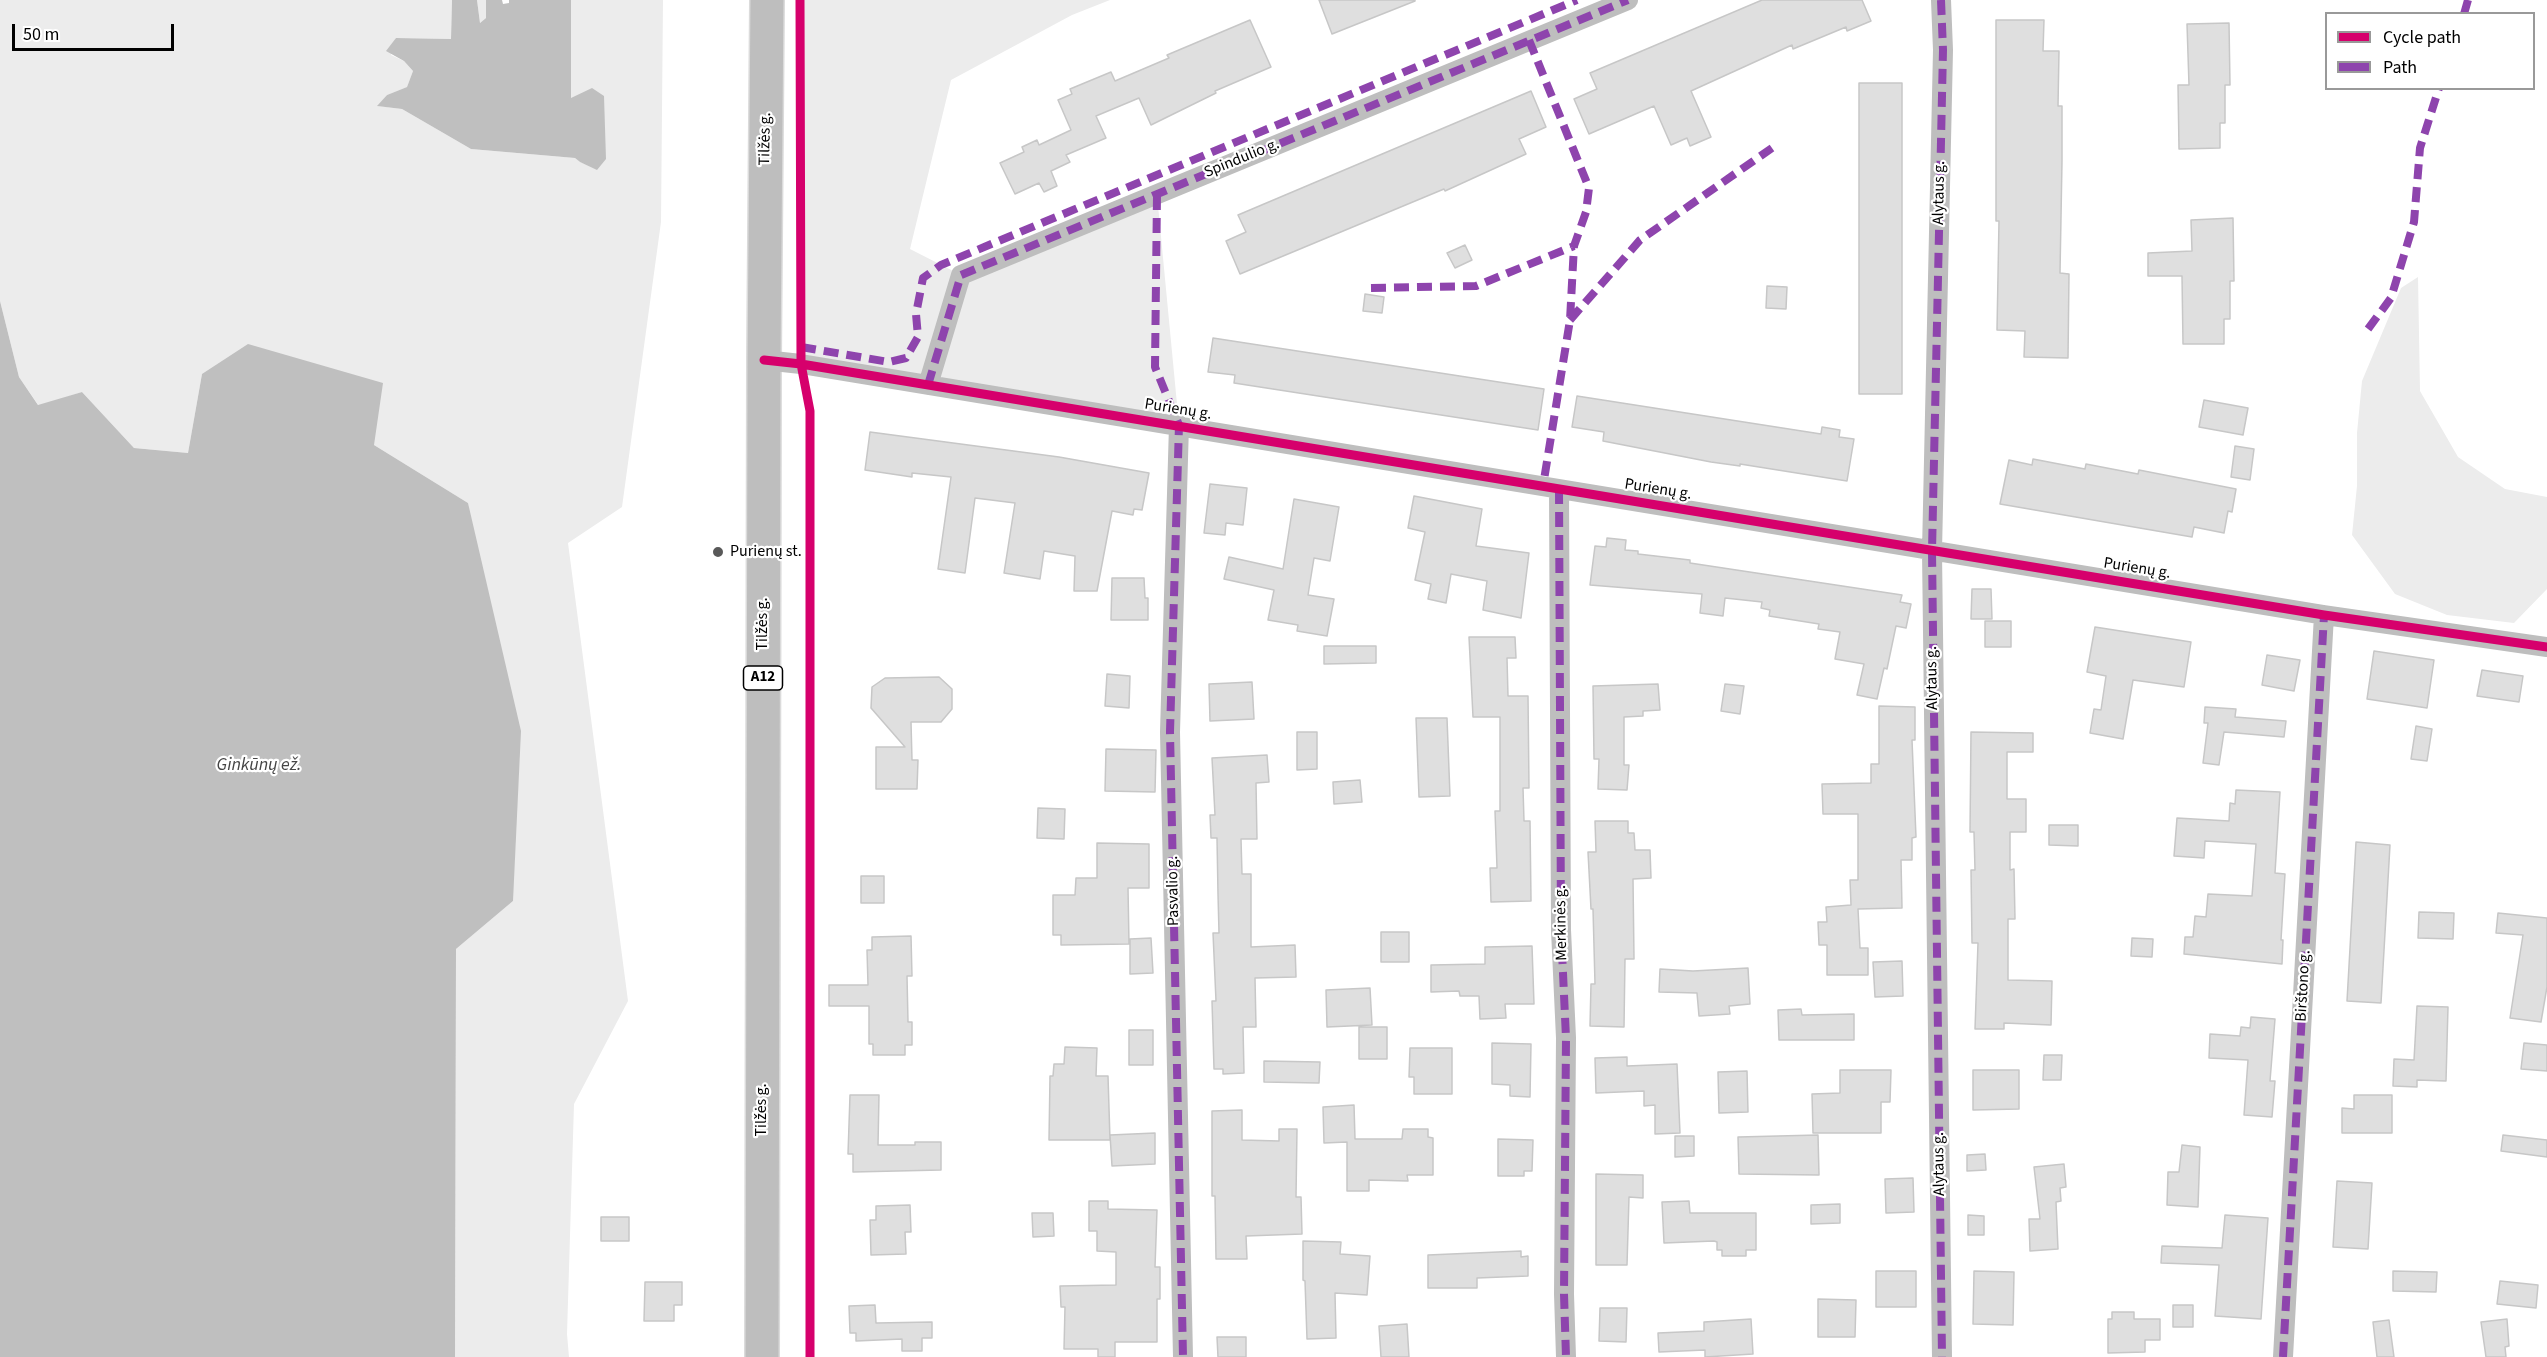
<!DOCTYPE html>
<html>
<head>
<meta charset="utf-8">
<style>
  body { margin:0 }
  #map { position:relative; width:2547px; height:1357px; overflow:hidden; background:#fff; font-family:"Source Sans 3",sans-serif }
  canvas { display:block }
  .legend { position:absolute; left:2325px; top:12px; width:210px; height:78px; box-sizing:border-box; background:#fff; border:2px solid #999; margin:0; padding:8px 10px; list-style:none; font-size:18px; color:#000 }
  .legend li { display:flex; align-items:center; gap:12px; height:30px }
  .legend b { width:30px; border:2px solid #999 }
  .scale { position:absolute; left:12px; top:24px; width:162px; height:27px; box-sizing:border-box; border:3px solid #000; border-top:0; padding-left:8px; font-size:18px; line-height:21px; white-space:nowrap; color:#000; -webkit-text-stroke:4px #fff; paint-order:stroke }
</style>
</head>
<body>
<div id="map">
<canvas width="2547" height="1357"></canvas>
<ul class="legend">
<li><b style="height:8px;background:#d6006c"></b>Cycle path</li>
<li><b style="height:8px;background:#8e44ad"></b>Path</li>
</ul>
<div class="scale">50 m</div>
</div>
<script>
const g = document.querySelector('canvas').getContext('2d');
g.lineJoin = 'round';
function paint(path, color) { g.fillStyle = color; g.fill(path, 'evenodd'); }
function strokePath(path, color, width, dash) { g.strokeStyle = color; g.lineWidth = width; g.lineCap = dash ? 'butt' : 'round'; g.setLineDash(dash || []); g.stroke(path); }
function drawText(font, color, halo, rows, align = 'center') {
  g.font = font + ' "Source Sans 3",sans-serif'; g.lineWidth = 4.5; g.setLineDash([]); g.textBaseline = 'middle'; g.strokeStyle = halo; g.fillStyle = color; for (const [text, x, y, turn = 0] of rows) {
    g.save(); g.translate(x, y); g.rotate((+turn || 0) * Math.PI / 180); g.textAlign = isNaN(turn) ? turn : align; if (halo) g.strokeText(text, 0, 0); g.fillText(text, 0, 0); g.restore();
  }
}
const green = new Path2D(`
  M0,0H452L451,39L396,38L391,55L404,61L413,71L407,87L387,95L378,106L402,109L471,149L575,158L580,162L589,165L571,99V0H663L661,222L622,507L568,543L628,1001L574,1104L567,1334L569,1357H455L456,949L513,901L468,503L374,445L202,374L188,453L134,448L82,392L39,406L19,377L0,301Z
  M477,0H486V18L480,23Z
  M800,0H1110L1072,15L951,80L910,249L961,275L1157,195L1179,425L801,364Z
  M2418,277L2420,391L2458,457L2505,489L2547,497V589L2514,623L2447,615L2395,594L2352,535L2357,486V433L2362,381L2401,288Z`);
const water = new Path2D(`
  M452,0H477L480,23L486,18V0H502L503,4L509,3V0H571V98L592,88L604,96L606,159L597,170L580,162L575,158L471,149L402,109L377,106L387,95L407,87L413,71L404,61L386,51L396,38L451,39Z
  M0,301L19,377L38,405L82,392L134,448L188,453L202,374L248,344L383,383L374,445L468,503L521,731L513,901L456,949L455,1357H0Z`);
const building = new Path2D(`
  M1319,0H1415V1L1332,34Z
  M1762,0H1862L1871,21L1847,31L1846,27L1793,49L1792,45L1691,91L1711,137L1690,146L1687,138L1671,145L1654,106L1589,134L1574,99L1597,89L1590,73Z
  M1250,20L1271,67L1215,91L1216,93L1151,125L1139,98L1096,116L1106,138L1066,155L1070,162L1051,171L1057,186L1044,192L1039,183L1015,194L1000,163L1024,152L1022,147L1037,140L1039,145L1071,130L1058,100L1072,94L1070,89L1111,72L1115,81L1169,58L1167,55Z
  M1996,20H2044L2043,51H2059L2058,106H2062V161L2060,273L2069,274L2068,358L2024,357L2025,331L1997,330L1999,221H1996Z
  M2229,23L2230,85H2225V123H2220V148L2179,149L2178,85H2189L2187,24Z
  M1859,83H1902V394H1859Z
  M1531,91L1546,127L1519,139L1526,154L1445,191L1444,189L1240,274L1226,241L1246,232L1238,215Z
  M2233,218L2234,281H2230V319H2224V344H2183L2182,276H2148V253L2192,251L2191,220Z
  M1465,245L1472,260L1455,268L1447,253Z
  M1767,286L1787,287L1786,309L1766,308Z
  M1365,294L1384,297L1382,313L1363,311Z
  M1213,338L1544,389L1538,430L1234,383L1235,375L1208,372Z
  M1577,396L1821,434L1822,427L1840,430L1839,437L1854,439L1847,481L1740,464V466L1711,462L1603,441L1604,432L1572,427Z
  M2204,400L2248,408L2243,435L2199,427Z
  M870,432L1059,457L1149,473L1142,510L1134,509L1133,515L1112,511L1097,591H1074L1075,556L1044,551L1040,579L1004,573L1015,503L975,498L965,573L938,569L951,477L912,473V477L865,470Z
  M2235,446L2254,449L2250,480L2231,477Z
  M2033,459L2085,469L2086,464L2138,474L2139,470L2236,489L2232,512L2228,511L2224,533L2194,527L2192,537L2000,504L2009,460L2032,465Z
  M1210,484L1247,488L1243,525L1226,523L1225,535L1204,533Z
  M1414,496L1482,509L1476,546L1529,553L1521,618L1483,610L1487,581L1451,574L1446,603L1428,599L1431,584L1415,580L1425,532L1408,528Z
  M1294,499L1339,507L1330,561L1314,558L1308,595L1334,599L1327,636L1297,631L1298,625L1268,620L1274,590L1224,579L1229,557L1283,569Z
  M1607,538L1626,540L1625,550L1638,551V554L1690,560V563L1902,595L1900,602L1911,604L1906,628L1896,626L1887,669L1884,668L1877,699L1857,695L1864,664L1835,659L1840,632L1818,629L1819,624L1769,616L1770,610L1761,608L1762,602L1725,598L1723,616L1700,613L1702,594L1590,585L1595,546L1606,547Z
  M1112,578H1144L1145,598H1148V620H1111Z
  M1972,589H1991L1992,619H1971Z
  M1985,621H2011V647H1985Z
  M2095,627L2191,642L2184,687L2133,680L2123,739L2090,733L2094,709L2101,710L2106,676L2087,672Z
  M1469,637H1515L1516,658H1507L1508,696H1528L1529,788H1523L1524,821H1530L1531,901L1491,902L1490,868H1497L1495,811H1500V717H1473Z
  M1324,646H1376V663L1324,664Z
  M2374,651L2434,660L2427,708L2367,699Z
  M2267,655L2300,660L2294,691L2262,685Z
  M2482,670L2523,676L2519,702L2477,696Z
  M1107,674L1130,676L1129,708L1105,706Z
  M939,677L952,689V709L941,722H911L912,760H918L917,789H876V747H905L871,708L872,687L885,678Z
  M1252,682L1254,719L1210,721L1209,684Z
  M1658,684L1660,710L1643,711V716L1624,717V765H1629L1627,790L1598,789L1599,759H1594L1593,686Z
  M1725,684L1744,686L1740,714L1721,711Z
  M1879,706L1915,707V740H1912L1916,837L1912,838V860H1901L1902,908L1858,909L1860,948H1868V975H1827V945H1819L1818,922H1827L1826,907L1851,905L1850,880H1858V814H1823L1822,784L1871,783V764H1879Z
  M2205,707L2236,709L2235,717L2286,721L2284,737L2224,732L2219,765L2203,763L2208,723H2204Z
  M1416,718H1447L1450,796L1419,797Z
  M2416,726L2432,729L2427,761L2411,759Z
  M1297,732H1317V769L1297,770Z
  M1971,732L2033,733V752H2007V799H2026V832H2010V870L2014,869L2015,919H2008V980L2052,981L2051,1025L2004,1023V1029H1975L1978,943H1972L1971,870H1975L1974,832H1970Z
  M1106,749L1156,750L1155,792L1105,791Z
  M1267,755L1269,782L1256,783L1257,839H1241L1242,874H1251V947L1295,945L1296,977L1255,978L1256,1027H1243L1244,1073L1223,1074V1069H1214L1212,1001H1216L1213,933H1219L1218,894L1217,838H1211L1210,815H1215L1212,758Z
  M1360,780L1362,802L1334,804L1333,782Z
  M2236,790L2280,792L2275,873L2285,874L2281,940H2283L2282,964L2184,954L2185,937H2193L2195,916L2206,917L2208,894L2252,896L2256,844L2205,841L2204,858L2174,856L2177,818L2229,821L2230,803L2235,804Z
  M1038,808L1065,809L1064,839L1037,838Z
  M1595,821H1628V833H1634L1635,850H1650L1651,878L1633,879L1634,959H1625L1624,1027L1590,1026L1591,984H1595L1593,909H1591L1588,852H1596Z
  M2049,825H2078V846L2049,845Z
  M2356,842L2390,845L2381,1003L2347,1001Z
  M1097,843L1149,844V888H1128L1129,944L1061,945V935H1053V895H1075L1076,878H1097Z
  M861,876H884V903H861Z
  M2419,912L2454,913L2453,939L2418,938Z
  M2498,913L2547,918V987L2541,1022L2510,1018L2523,935L2496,933Z
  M1381,932H1409V962H1381Z
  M911,936L912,976H907L908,1022H912V1045H905V1055H873V1044H869V1006H829V985H868L867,950H872V937Z
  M1151,938L1153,973L1130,974V939Z
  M2132,938L2153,939L2152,957L2131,956Z
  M1532,946L1534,1004H1505L1506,1018L1480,1019L1479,996H1460L1459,991L1431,992V965L1485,964V947Z
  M1902,961L1903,996L1875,997L1873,962Z
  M1748,968L1750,1004L1729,1006L1730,1014L1699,1016L1697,993L1659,992L1660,969L1693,971Z
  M1370,988L1372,1025L1327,1027L1326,990Z
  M2417,1006L2448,1007L2446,1081L2417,1080V1087L2393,1086L2394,1059L2414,1060Z
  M1801,1009L1802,1015L1854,1014V1040H1779L1778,1010Z
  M2251,1017L2275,1019L2270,1081H2275L2272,1117L2244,1115L2248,1060L2209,1058L2210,1034L2240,1036L2241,1027L2250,1028Z
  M1359,1027H1387V1059H1359Z
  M1129,1030H1153V1065H1129Z
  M1492,1043L1531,1044L1530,1097L1510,1096V1085L1492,1084Z
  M2524,1043L2547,1045V1071L2521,1069Z
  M1065,1047L1097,1048L1096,1076H1108L1110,1140H1049L1050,1076H1053L1054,1064H1064Z
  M1410,1048H1452V1094H1414V1077H1409Z
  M2044,1055H2062L2061,1080H2043Z
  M1627,1057V1066L1677,1064L1680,1133L1655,1134V1105L1644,1106V1091L1596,1093L1595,1058Z
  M1264,1061L1320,1062L1319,1083L1264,1082Z
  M1840,1070H1891L1890,1102H1881V1133H1813L1812,1094L1840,1093Z
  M1973,1070H2019V1109L1973,1110Z
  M1747,1071L1748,1112L1719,1113L1718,1072Z
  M850,1095H879L878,1145H915V1142H941V1170L853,1172V1154H848Z
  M2354,1095H2392V1133H2342V1108L2354,1109Z
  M1354,1105L1355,1139H1402L1403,1129H1428V1137L1433,1138V1175H1407L1408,1181L1369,1180V1191H1347V1142L1324,1143L1323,1107Z
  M1242,1110V1140L1279,1141V1129H1297L1296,1197H1301L1302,1234L1246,1236L1247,1259H1216L1215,1196H1212V1111Z
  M1155,1133V1164L1112,1166L1110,1135Z
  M1818,1135L1819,1175L1739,1174L1738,1137Z
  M2503,1135L2547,1140V1157L2501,1151Z
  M1675,1136H1694V1156L1675,1157Z
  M1498,1139L1533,1140L1532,1171H1524V1176H1498Z
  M2182,1145L2200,1147L2198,1207L2167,1205L2168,1172H2179Z
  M1985,1154L1986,1170L1967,1171V1155Z
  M2064,1164L2066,1187L2060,1188L2061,1201L2056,1202L2058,1249L2030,1251L2029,1219H2040L2034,1167Z
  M1596,1174L1643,1175V1198L1629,1197L1627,1265H1596Z
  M1913,1178L1914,1212L1886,1213L1885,1179Z
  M2337,1181L2372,1183L2368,1249L2333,1247Z
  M1089,1201H1108V1209L1157,1210L1155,1267H1160V1299H1157V1342H1115V1357H1098V1349H1064L1065,1307H1061L1060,1286L1116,1285V1252L1097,1251V1231H1089Z
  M1689,1201L1690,1213H1756V1250H1746V1256H1722V1250H1717V1242L1714,1241L1664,1243L1662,1202Z
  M1840,1204V1223L1811,1224V1205Z
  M910,1205L911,1232H905L906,1254L871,1255L870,1220H876V1206Z
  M1032,1213H1053L1054,1236L1033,1237Z
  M1968,1215L1984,1216V1235H1968Z
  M2225,1215L2268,1218L2261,1319L2215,1316L2219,1265L2161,1263L2162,1246L2222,1248Z
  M601,1217H629V1241H601Z
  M1303,1241L1341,1242L1340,1254L1370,1256L1367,1295L1335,1293L1336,1338L1307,1339L1305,1281L1303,1280Z
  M1521,1251V1257L1528,1256V1276L1477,1278V1288H1428V1255Z
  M1876,1271H1916V1307H1876Z
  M1974,1271L2014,1272L2013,1325L1973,1324Z
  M2393,1271L2437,1272L2436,1292L2393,1291Z
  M2500,1281L2538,1285L2536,1308L2497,1304Z
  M645,1282H682V1305H674V1321H644Z
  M1818,1299L1856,1300L1855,1337H1818Z
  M875,1305L876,1323L932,1322V1338H922V1351H902V1339L856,1341V1333H850L849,1306Z
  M2173,1305H2193V1327H2173Z
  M1600,1308H1627L1626,1342L1599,1341Z
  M2112,1312H2134V1319H2160V1340H2145V1352L2108,1353V1319H2112Z
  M1751,1319L1753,1354L1705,1357V1350L1659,1352L1658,1333L1704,1331V1322Z
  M2507,1319L2509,1346L2505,1347L2506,1357H2486L2481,1322Z
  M2389,1320L2394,1357H2377L2373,1322Z
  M1407,1324L1409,1357H1381L1379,1326Z
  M1217,1337H1246V1357H1218Z`);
const street = new Path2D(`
  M1941,0L1943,50L1932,551L1942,1357
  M764,360L801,364L2324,615L2547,647
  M928,385L961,275L1628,0
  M1179,425L1170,732L1183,1357
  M1559,489L1561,930L1566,1038L1564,1294L1566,1357
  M2283,1357L2324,615`);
const highway = new Path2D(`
  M762,1357L764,360L767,0`);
const quiet = new Path2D(`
  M1941,0L1943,50L1932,551L1942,1357
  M2464,14L2468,0
  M1529,40L1589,188L1586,212L1574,246L1570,320L1543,486
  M1157,195L1155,367L1179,425L1170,732L1183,1357
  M1371,288L1476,286L1574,246
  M1570,320L1640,240L1772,148
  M2368,329L2391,298L2414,222L2420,148L2439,88
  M801,347L889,362L906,358L918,337L916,314L923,278L941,265L1577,0
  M928,385L961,275L1628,0
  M1559,489L1561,930L1566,1038L1564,1294L1566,1357
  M2283,1357L2324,615`);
const cycleway = new Path2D(`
  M800,0L801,364L810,411V1357
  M764,360L801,364L2324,615L2547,647`);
const markers = [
  [718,552,6,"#595959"]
];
const shields = [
  [763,678,39]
];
const shieldNames = [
  ["A12",763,678]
];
const streetNames = [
  ["Tilžės g.",766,139,-89],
  ["Spindulio g.",1242,159,-22],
  ["Alytaus g.",1940,193,-89],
  ["Purienų g.",1178,410,9],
  ["Purienų g.",1658,490,9],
  ["Purienų g.",2137,569,9],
  ["Tilžės g.",763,624,-90],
  ["Alytaus g.",1933,678,-91],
  ["Pasvalio g.",1174,891,-91],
  ["Merkinės g.",1562,923,-91],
  ["Birštono g.",2304,986,-87],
  ["Tilžės g.",762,1110,-90],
  ["Alytaus g.",1940,1164,-91]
];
const poiNames = [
  ["Purienų st.",730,552]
];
const waterNames = [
  ["Ginkūnų ež.",259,766]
];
paint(green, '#ececec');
paint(water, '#bfbfbf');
paint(building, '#dfdfdf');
strokePath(building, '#c7c7c7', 1.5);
strokePath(highway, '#dbdbdb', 36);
strokePath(street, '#bebebe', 20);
strokePath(highway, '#bebebe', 33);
strokePath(quiet, '#8e44ad', 8, [15, 8]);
strokePath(cycleway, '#d6006c', 9);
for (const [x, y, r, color] of markers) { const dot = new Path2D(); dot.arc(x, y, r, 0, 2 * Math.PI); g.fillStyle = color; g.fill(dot); strokePath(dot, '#fff', 2); }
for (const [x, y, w] of shields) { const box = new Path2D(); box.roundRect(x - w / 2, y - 12, w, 24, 4.5); g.fillStyle = '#fff'; g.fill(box); strokePath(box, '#000', 1.5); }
drawText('bold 15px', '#000', null, shieldNames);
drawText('16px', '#000', '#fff', streetNames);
drawText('16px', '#000', '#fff', poiNames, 'left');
drawText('italic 18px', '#444', '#fff', waterNames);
</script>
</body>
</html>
